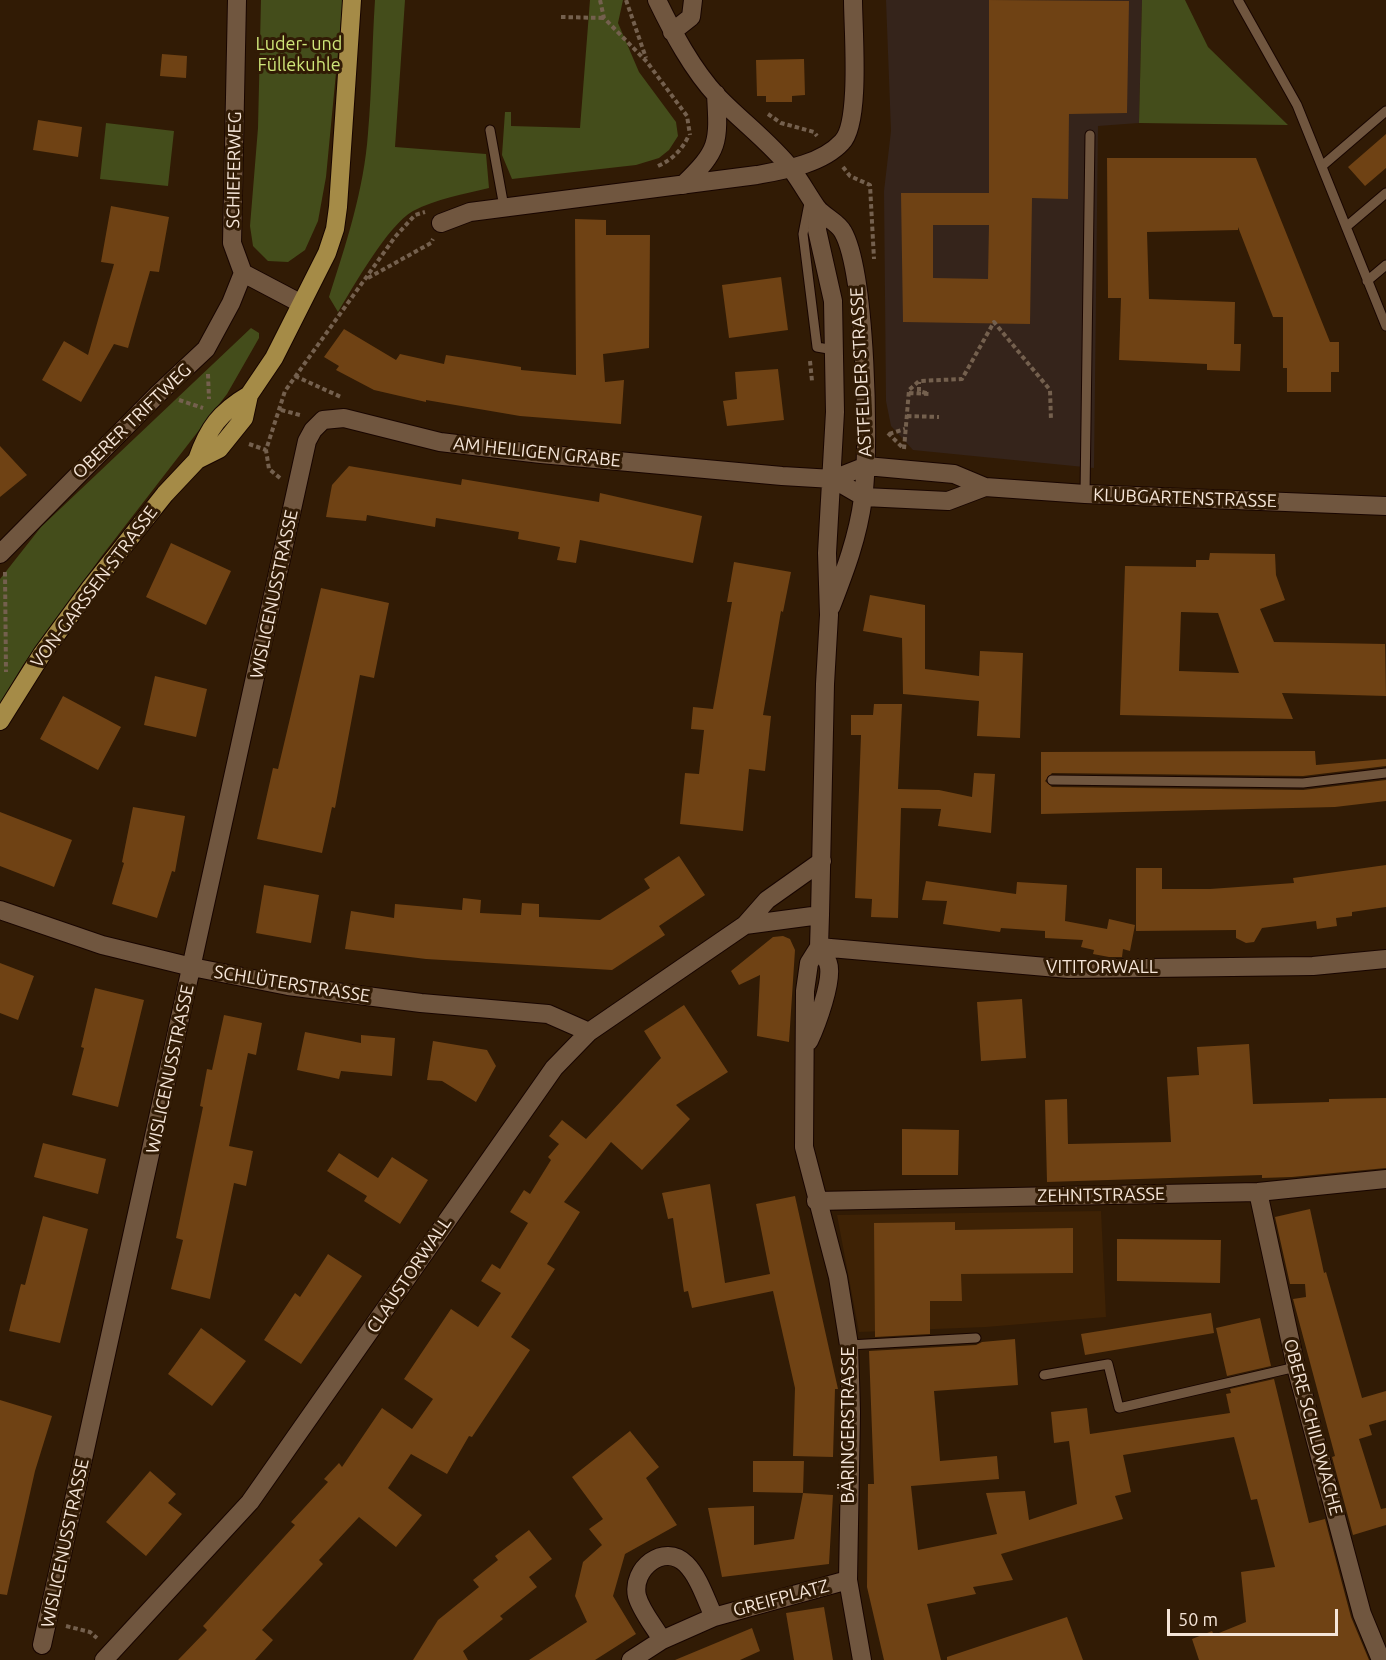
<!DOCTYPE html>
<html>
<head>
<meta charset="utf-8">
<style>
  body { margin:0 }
  #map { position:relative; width:1386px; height:1660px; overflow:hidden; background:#311b05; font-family:Ubuntu,sans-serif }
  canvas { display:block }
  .scale { position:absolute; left:1167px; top:1609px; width:171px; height:27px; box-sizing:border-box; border:3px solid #f5e5d8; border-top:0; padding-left:8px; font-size:18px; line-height:21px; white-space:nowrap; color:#f5e5d8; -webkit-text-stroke:4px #311b05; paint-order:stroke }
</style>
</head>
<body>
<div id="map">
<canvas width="1386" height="1660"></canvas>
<div class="scale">50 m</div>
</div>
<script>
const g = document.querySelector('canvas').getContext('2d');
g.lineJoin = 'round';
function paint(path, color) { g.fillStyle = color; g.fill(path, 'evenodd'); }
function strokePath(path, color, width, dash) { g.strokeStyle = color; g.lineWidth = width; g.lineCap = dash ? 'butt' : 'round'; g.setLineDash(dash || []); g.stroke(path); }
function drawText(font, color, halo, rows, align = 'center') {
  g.font = font + ' Ubuntu,sans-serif'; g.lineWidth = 6; g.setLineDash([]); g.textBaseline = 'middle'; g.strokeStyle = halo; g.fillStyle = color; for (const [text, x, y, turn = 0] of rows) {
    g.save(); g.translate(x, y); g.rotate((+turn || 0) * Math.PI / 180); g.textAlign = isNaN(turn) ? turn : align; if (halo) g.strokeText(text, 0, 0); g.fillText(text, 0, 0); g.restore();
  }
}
const commercial = new Path2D(`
  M886,0H1142L1139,123L1098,126L1094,468L913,450L891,426L886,401L884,191L891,131Z`);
const built = new Path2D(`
  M1101,1211L1106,1317L986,1327L859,1332L837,1215Z`);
const green = new Path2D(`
  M261,0H343L326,177L318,221L305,250L288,262L268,261L253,246L250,226L258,128Z
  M375,0H405L395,147L486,154L489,188C464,194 436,199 413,211C387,226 354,286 338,312L329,297C346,244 364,190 368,133C372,89 372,44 375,0Z
  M590,0H623L618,23L639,72L676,122L678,136L669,150L659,158L636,165L512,179L502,155L505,112H511V126L580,128Z
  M1142,0H1185L1208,47L1288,125L1139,123Z
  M106,123L174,131L168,186L100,179Z
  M251,328L259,333V338L227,394L101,557L23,665L0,703V579L41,527Z`);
const building = new Path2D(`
  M989,0L1129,1L1127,113L1069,114L1068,199L1032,198L1030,324L903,322L901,193H989ZM933,225H989L988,279L933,278Z
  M162,54L187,56L186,78L160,76Z
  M804,59L805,95L792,96V102H766V96H757L756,60Z
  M38,120L82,127L78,157L33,150Z
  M1386,134V168L1365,186L1348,167Z
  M1107,158H1256L1330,342H1339V372H1331V392H1287V368H1283V317H1273L1238,227V230L1147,232L1149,299L1235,302L1234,344H1241L1240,371L1207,370V364L1119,360L1121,298H1108Z
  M111,206L169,217L159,272L150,271L128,348L114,344L81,402L42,380L64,341L88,355L114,264L101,262Z
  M575,219L606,220V235H650L649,348L603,354L605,382L624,380L621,424L520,416L426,400V402L374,390L336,370L339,366L324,357L344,329L396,360L400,354L444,364L446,355L521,367V370L576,375Z
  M781,277L788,330L729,338L722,285Z
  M778,369L784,420L727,426L723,401L737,399L735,372Z
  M0,446L27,475L0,497Z
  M349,466L461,485L462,479L599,502L600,493L702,516L693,563L580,540L576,563L557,560L560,547L518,539L519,532L436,518L435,527L367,515L366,521L326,517L332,485Z
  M171,543L231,571L206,625L146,597Z
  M1210,553L1275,554L1276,575L1285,600L1260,609L1274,642L1385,644L1386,696L1282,693L1293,719L1120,715L1125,566L1196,567V560H1209ZM1181,612L1218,613L1239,673L1179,671Z
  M734,562L791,572L783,612L781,611L763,715L771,716L765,771L749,769L743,831L680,824L685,773L699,774L704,730L691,729L693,707L713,709L732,602H727Z
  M321,588L389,603L374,678L360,675L335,808L332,807L322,853L257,839L273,768L278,769Z
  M870,595L925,605V669L979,676L980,651L1023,653L1020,738L977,736L979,701L903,694L902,638L863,631Z
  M155,676L207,689L196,737L144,725Z
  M63,696L121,727L98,770L40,739Z
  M874,704H902L898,789L939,790L972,797L974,773L995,774L991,833L938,826L941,809L901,808L898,918L871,917L872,899L855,898L861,735H851V715H873Z
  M1308,751H1315L1316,765L1386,759V766L1303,776L1052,773L1045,781L1052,787L1303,790L1386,780V801L1335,807L1041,814V752Z
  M133,807L185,816L175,872L172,871L157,918L112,904L124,863L122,862Z
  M0,812L72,840L54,887L0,866Z
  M679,856L705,895L659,926L665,935L612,970L426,959L345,949L351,911L394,918L395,904L462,910L463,898L481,900L480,913L521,915L522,903L539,904V917L600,920L650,888L644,879Z
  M1386,865V907L1352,912V916L1336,918L1337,926L1317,929L1316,921L1262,928L1254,942L1246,943L1236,938V930L1136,931V868H1162V889H1210L1294,883L1293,878Z
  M926,881L1016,894L1017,882L1067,885L1065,921L1107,929L1109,919L1135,925L1130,951L1123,949L1122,957H1109L1093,954L1094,950L1081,947L1083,940L1045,938V931L1001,928L1000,932L943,924L947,901L922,900Z
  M264,885L319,895L311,943L256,933Z
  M783,936L790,939L795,950L789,1042L757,1036L760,975L739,985L731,971L773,937Z
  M0,963L34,976L18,1020L0,1013Z
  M95,988L144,1000L118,1107L72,1095L84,1048L81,1047Z
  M1022,999L1026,1058L981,1061L977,1002Z
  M684,1005L728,1072L676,1105L690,1119L642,1170L611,1142L564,1202L580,1212L547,1264L555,1269L511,1337L530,1350L472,1437L469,1436L447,1474L411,1454L388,1488L422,1515L396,1547L359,1517L319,1560L323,1564L262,1630L273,1640L255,1660H178L207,1630L203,1626L295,1525L291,1522L328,1482L324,1479L339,1463L342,1467L382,1408L412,1429L433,1399L404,1379L451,1309L478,1327L501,1293L481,1281L492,1264L500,1269L528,1223L510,1212L524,1190L530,1194L551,1160L548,1157L559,1144L549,1136L562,1120L586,1139L661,1058L644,1031Z
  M224,1015L262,1023L256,1055L248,1053L229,1146L253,1151L246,1186L234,1183L210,1299L171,1289L183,1240L176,1238L203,1107L200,1106L207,1069L212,1070Z
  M305,1032L361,1043V1035L395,1038L392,1076L341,1071L339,1079L297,1070Z
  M433,1041L487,1050L496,1066L476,1102L442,1081L427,1080Z
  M1249,1044L1253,1104L1329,1102V1099L1386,1098V1168L1292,1177L1262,1178V1175L1047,1182L1045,1100L1067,1099L1068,1144L1171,1142L1167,1077L1199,1075L1197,1047Z
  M902,1129L959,1130L958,1175H902Z
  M43,1143L106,1159L98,1194L34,1177Z
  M339,1153L378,1178L392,1157L428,1180L400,1224L364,1201L367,1196L327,1171Z
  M710,1184L725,1283L770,1274L756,1204L795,1196L838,1389H835L833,1457L793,1456L795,1388L773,1291L692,1308L688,1291L684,1292L673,1218L668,1219L662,1193Z
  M1310,1209L1324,1273L1326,1272L1362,1398L1386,1391V1420L1369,1425L1372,1435L1359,1439L1381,1509L1386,1508V1525L1353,1535L1332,1457L1335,1456L1293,1299L1306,1297L1305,1284H1290L1275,1217Z
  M43,1216L88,1229L60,1343L9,1331L21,1284L25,1285Z
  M955,1222V1230L1073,1228V1273L961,1274L962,1301H930V1334L875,1337L874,1223Z
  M1117,1239L1221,1240L1220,1283L1117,1281Z
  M328,1254L362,1276L301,1364L264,1340L295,1293L300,1297Z
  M1211,1313L1214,1333L1085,1355L1081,1334Z
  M1260,1318L1271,1366L1227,1376L1216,1328Z
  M201,1328L246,1361L212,1406L168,1374Z
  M1015,1339L1018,1385L934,1391L940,1461L997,1456L999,1479L911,1486L918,1550L997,1534L986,1493L1025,1491L1029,1520L1077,1504L1069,1441L1054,1443L1051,1412L1087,1408L1090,1434L1230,1413L1226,1394L1231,1393L1230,1389L1274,1379L1309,1523L1325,1519L1351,1617L1369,1660H1199L1192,1639L1212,1631L1214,1635L1246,1622L1241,1572L1275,1567L1257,1499L1251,1500L1234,1437L1123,1455L1131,1492L1115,1496L1123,1519L1001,1554L1013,1580L973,1587L976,1594L927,1604L941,1660H884L867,1587L868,1484H874L869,1351L976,1345L982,1342Z
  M0,1400L52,1416L35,1471L7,1595L0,1594Z
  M630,1431L659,1467L646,1478L677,1525L625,1554L613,1596L636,1634L595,1660H529L587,1622L575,1596L583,1562L602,1545L589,1529L603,1519L572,1477Z
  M753,1461H804L803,1493L753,1492Z
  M150,1471L176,1494L168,1503L182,1514L146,1556L106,1522Z
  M803,1493L833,1495L829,1564L722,1577L708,1508L754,1506V1545L794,1539Z
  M529,1530L552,1559L529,1577L537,1587L500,1616L503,1619L463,1651L468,1660H413L438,1620L479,1587L473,1580L498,1560L495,1556Z
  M824,1607L833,1660H794L786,1613Z
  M1067,1617L1083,1660H947V1657Z
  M752,1628L760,1651L740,1660H675Z`);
const path = new Path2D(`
  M600,0L604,18L647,62L687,116L690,135
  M626,0L646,58
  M561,17L604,18
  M768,114L781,123L814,132L817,136
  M658,166C673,159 682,150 689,135
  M843,167L850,176L870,185L874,259
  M368,278L431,243L433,239
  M810,361L812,381
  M208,374L209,399
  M295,376L341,397
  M909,393L929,394L919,391V382
  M179,400L203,408
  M281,410L300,415
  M907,416L939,417
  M888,433L903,448
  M889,434L905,429
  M249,444L266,450
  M904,449L909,390L919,381L962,379L994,322L1050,390L1051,420
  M280,478L269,469L266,450L285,391L395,237L415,215L425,212
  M5,572L6,672
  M66,1626L90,1632L97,1638`);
const lane = new Path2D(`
  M1238,0L1297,105L1386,326
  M490,130L504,207
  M1322,166L1386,111
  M810,198L803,234L817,347L834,350
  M1346,227L1386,193
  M1367,281L1386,265
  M1085,494L1090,135
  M1052,780L1303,783L1386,773
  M849,1345L976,1338
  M1044,1375L1108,1364L1119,1408L1296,1367`);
const street = new Path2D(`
  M237,0L232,243L243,273L300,303
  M657,0C673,33 692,69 717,96C741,121 771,143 792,170C801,182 808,195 817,208C824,217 838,222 843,232C866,272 870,450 863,498C858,537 845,571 831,607
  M672,32L691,17L693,0
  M683,185C719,150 719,144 716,94
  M818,209L817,230L833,301L835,412L827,553L829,615L825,684L820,915L819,947L809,963L805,991L804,1147L838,1277L849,1345L851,1412L848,1580L862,1660
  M441,223L470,212L757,175C784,170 822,164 842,142C861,123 853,29 853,0
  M833,479L864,497L948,501L985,487
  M0,554L158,394L206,349L231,303L243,273
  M0,910L102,945L192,967L288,986L421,1003L548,1014L589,1032
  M745,925L820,915
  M819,947L1069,969L1313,966L1386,959
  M809,1041C816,1026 834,979 828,963C826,958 822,952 819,947
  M1258,1192L1296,1367L1362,1614L1381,1660
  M816,1201L1258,1192L1386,1179
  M714,1617C706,1600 699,1577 686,1564C664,1542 631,1569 637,1596C641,1611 654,1626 662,1640L714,1617L848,1580
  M42,1645L307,441L313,430L323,420L344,418L440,442L541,454L782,476L833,479L866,466L954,474L985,487L1085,494L1386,506
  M104,1660L250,1502L554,1068L589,1032L745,925L767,900L822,861
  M631,1660L662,1640`);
const primary = new Path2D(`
  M197,460C208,428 220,412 249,395
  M0,721L42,654L91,587L165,494L197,460L219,449L244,418L249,395L274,358L327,253L335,229L338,207L352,0`);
const parkNames = [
  ["Luder- und",299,44],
  ["Füllekuhle",299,65]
];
const streetNames = [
  ["SCHIEFERWEG",234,170,-89],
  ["ASTFELDER STRASSE",861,372,-93],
  ["OBERER TRIFTWEG",132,421,-44],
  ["AM HEILIGEN GRABE",537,452,6],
  ["KLUBGARTENSTRASSE",1185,498,2],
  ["VON-GARSSEN-STRASSE",94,587,-53],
  ["WISLICENUSSTRASSE",274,594,-78],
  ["VITITORWALL",1102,967],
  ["SCHLÜTERSTRASSE",292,984,9],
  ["WISLICENUSSTRASSE",170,1069,-78],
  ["ZEHNTSTRASSE",1101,1195,-1],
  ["CLAUSTORWALL",409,1275,-56],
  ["BÄRINGERSTRASSE",848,1425,-90],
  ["OBERE SCHILDWACHE",1313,1427,75],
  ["WISLICENUSSTRASSE",65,1543,-78],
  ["GREIFPLATZ",781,1598,-15]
];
paint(commercial, '#35241b');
paint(built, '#3e2205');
paint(green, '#444d1b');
paint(building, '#6f4214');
strokePath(lane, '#180500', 11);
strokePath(street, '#180500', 20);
strokePath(primary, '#180500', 20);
strokePath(path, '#74604e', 4, [4.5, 3]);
strokePath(lane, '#70563f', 9);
strokePath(street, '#70563f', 18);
strokePath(primary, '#a58b47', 18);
drawText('18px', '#cfe679', '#311b05', parkNames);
drawText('18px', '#f5e5d8', '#311b05', streetNames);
</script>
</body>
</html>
